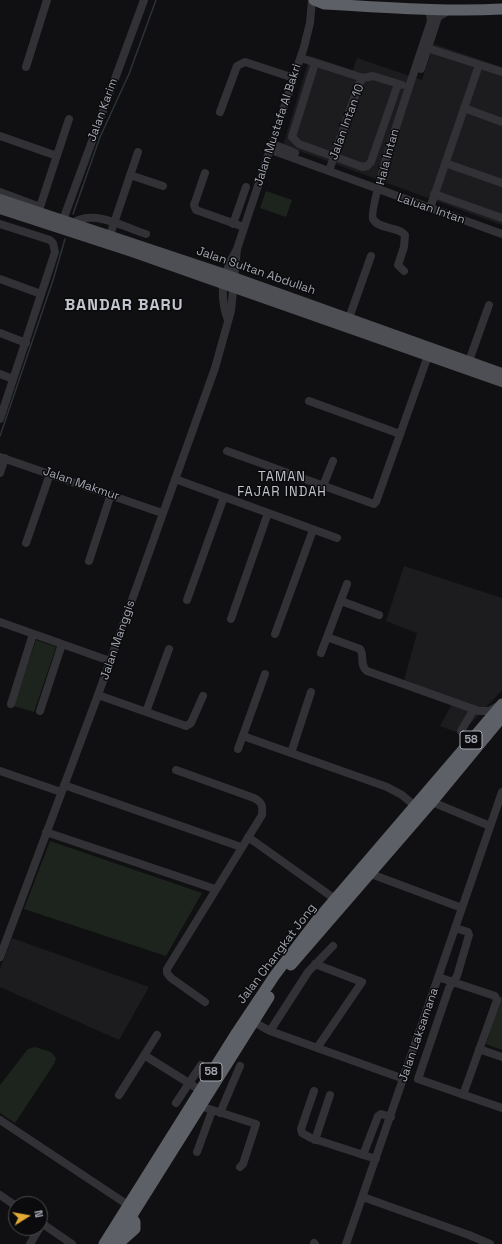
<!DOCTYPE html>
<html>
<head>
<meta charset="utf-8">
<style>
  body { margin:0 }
  #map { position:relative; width:502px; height:1244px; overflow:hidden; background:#101012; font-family:"Space Grotesk",sans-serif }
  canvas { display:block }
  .north { position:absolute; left:8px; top:1196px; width:40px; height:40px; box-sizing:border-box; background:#0b0b0d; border:1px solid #48494f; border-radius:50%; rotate:79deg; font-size:11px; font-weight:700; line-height:16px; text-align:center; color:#a3a7b1 }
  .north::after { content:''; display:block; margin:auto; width:14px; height:18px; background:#e3a937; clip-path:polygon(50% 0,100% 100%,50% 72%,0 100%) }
</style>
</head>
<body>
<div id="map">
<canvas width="502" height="1244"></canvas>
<div class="north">N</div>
</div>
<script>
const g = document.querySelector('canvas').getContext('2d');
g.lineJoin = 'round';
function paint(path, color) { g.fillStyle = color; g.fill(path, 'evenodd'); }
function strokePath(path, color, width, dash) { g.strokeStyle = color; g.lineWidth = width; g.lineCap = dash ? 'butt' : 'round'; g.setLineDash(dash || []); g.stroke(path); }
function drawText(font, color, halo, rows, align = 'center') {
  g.font = font + ' "Space Grotesk",sans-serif'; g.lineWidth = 3; g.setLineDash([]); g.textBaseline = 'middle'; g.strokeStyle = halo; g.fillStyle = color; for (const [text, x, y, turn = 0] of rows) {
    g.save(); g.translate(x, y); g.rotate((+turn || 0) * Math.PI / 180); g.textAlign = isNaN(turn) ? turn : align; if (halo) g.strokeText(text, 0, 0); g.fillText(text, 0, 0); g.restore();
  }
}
const built = new Path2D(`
  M434,44L502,67V225L283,145L310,56L353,70L357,58L422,80Z
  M404,566L502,598V690L461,734L440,726L452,704L403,684L417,633L386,621Z
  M12,938L149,987L119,1040L0,987V969Z`);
const green = new Path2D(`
  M266,191L292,200L286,217L260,208Z
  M36,640L56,647L34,712L14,706Z
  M50,841L202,893L166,956L24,909Z
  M501,996L502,997V1050L486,1044Z
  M35,1047L51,1052L56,1058L54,1064L15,1123L0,1113V1085L28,1049Z`);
const stream = new Path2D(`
  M73,214L100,137L129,74L156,0
  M0,436L53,280L65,239`);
const minor = new Path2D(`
  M424,47L502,72
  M301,58L363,78
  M315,63L292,137L299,144L363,167L367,166L371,162L398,84
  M26,67L47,0
  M421,69L438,17L448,11
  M464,108L502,122
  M220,112L237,66L245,62L294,78
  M0,136L57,156
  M273,144L295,153
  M271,150L502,234
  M445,163L502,183
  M329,171L359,84L363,78L373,76L402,85
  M205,173L194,205L196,210L244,227
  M130,175L163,186
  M0,192L40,207
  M434,194L502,218
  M430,208L479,65
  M37,216L69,119
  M63,220L144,0
  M73,223C94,209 124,227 146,234
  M0,224L50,240L53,243L55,252L0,419
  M233,224L246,187
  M110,235L138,152
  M404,271L398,265L404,247L405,235C398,226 379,230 373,219C367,207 423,46 431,21L430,14L426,9
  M0,279L41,294
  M349,318L371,256
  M228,320C218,293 223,273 237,249L304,47L310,23L312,0
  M0,333L26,343
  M469,361L489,305
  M0,374L13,379
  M309,401L400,434
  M227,451L374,504L376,502L430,350
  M0,457L162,513
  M0,473L5,458
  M175,479L337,538
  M323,486L333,461
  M26,543L50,474
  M89,561L111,494
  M187,600L224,497
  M341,601L379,615
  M231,619L268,513
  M0,622L110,661
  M275,634L313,530
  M327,637L360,649C365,656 359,665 367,671L479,711H489L498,706
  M321,653L347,584
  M98,695L186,726L191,723L203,696
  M11,704L33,634
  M40,711L62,644
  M146,712L169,649
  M243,736L387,787L402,795L415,806
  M469,744L461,731L474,709
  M238,749L265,674
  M291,753L311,692
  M176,770L254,798C262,802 263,806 262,815L167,969V973L171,978L205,1002
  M0,771L61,792
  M64,785L241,847
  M432,802L490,826
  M46,832L215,889
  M248,837L335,899
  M371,874L462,908
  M455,928L468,932L469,935L457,976L449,988L418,1079L502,1108
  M0,957L98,695L215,368L231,311L237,249
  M315,964L362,982L317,1048
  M438,977L495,996L497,1000L463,1095
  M250,1020L270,1031L404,1079
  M270,1031L308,972L333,946
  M479,1049L502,1057
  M144,1055L200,1090
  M314,1091L301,1129L302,1133L311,1138L376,1159
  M119,1095L157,1035
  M176,1103L201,1065
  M200,1106L256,1124L243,1164L240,1167
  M220,1113L240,1066
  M0,1120L128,1205
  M315,1140L330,1095
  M197,1152L212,1111
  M363,1155L378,1116L381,1114L391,1117
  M0,1195L16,1206
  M363,1197L469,1235L490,1244
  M40,1222L72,1244
  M314,1243L315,1244
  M30,1244L42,1224
  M346,1244L502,792`);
const major = new Path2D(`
  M0,199L225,274L502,373
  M0,209L132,252L502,382`);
const highway = new Path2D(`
  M314,0L324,4C383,7 443,12 502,9
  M291,965L432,802L502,717
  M104,1244L237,1032L275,975L317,920L502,704
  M114,1244L269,997
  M118,1244L135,1229V1222L133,1219H125`);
const shields = [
  [471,740,22],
  [211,1072,22]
];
const shieldNames = [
  ["58",471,740],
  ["58",211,1072]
];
const streetNames = [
  ["Jalan Karim",103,110,-70],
  ["Jalan Intan 10",347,122,-70],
  ["Jalan Mustafa Al Bakri",278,125,-72],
  ["Hala Intan",388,157,-75],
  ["Laluan Intan",431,209,19],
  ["Jalan Sultan Abdullah",256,271,19],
  ["Jalan Makmur",81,484,19],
  ["Jalan Manggis",118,640,-71],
  ["Jalan Changkat Jong",277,954,-53],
  ["Jalan Laksamana",419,1035,-71]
];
const neighbourhoodNames = [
  ["TAMAN",282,477],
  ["FAJAR INDAH",282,492]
];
const districtNames = [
  ["BANDAR BARU",124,306]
];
paint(built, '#1c1c1f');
paint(green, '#1d241e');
strokePath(stream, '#2b3339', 1.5);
strokePath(minor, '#323236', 8);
strokePath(major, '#4e4f55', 10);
strokePath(highway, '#5e6067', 11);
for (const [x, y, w] of shields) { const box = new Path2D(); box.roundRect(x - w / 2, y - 9, w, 18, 3); g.fillStyle = '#0b0b0d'; g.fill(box); strokePath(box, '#a3a7b1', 1); }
drawText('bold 11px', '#a3a7b1', null, shieldNames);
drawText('12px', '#a3a7b1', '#0b0b0d', streetNames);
g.letterSpacing = '1px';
drawText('13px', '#c3c6ce', '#0b0b0d', neighbourhoodNames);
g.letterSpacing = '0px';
g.letterSpacing = '1px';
drawText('bold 16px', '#c3c6ce', '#0b0b0d', districtNames);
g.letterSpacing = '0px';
</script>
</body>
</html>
